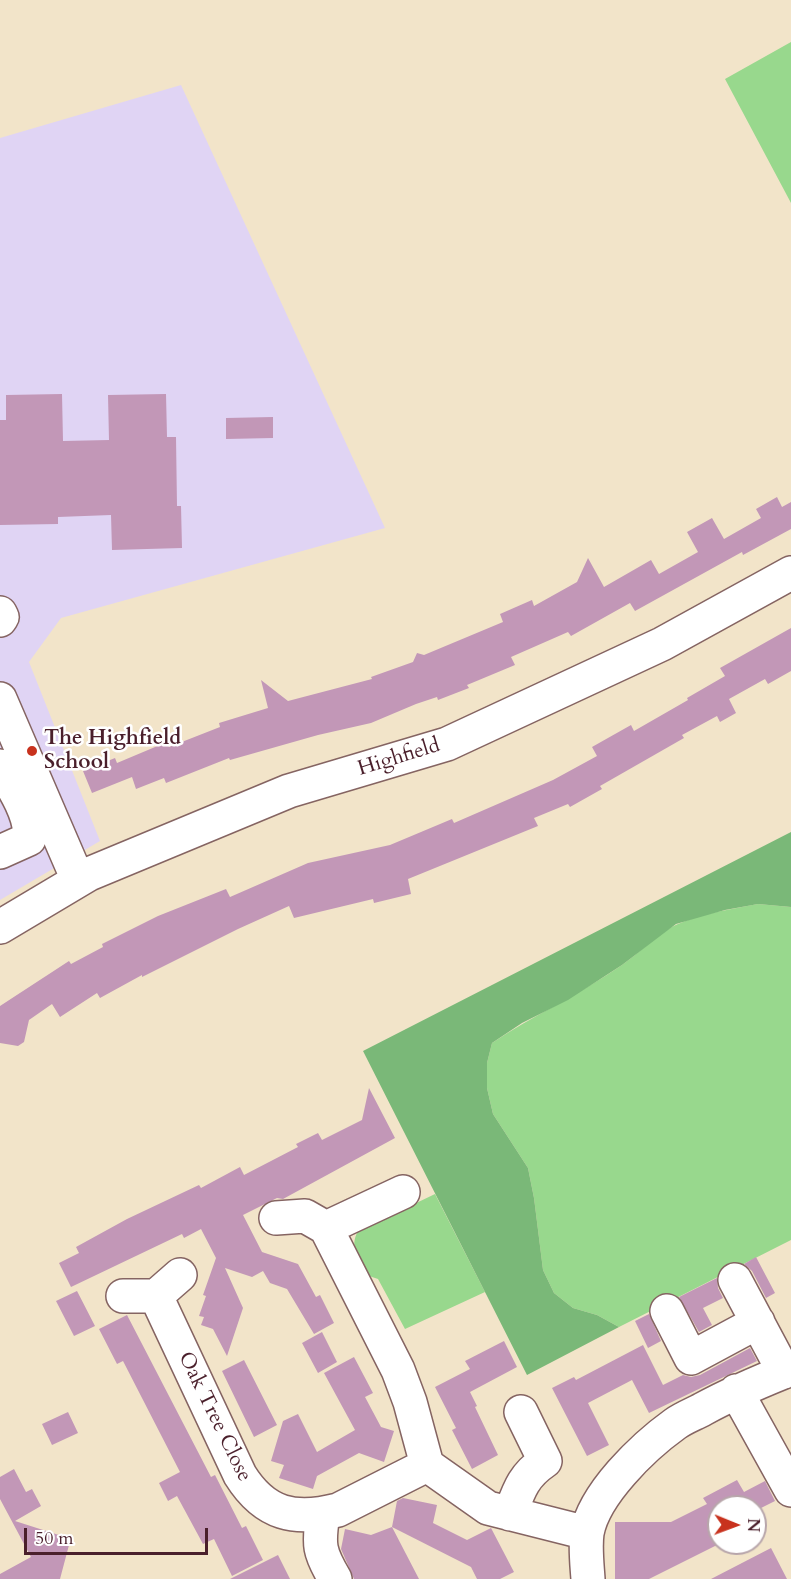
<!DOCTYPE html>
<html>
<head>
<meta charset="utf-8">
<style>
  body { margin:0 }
  #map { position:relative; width:791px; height:1579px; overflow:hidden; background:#f2e4c9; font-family:Cardo,serif }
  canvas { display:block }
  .north { position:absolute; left:707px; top:1495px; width:60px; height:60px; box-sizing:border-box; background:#fff; border:2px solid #b7a5aa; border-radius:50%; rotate:91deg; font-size:16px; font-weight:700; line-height:24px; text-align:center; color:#4a1f2b }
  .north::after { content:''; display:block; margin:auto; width:21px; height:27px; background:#c8321e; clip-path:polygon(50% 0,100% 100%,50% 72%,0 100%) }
  .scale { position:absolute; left:24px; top:1528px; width:184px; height:27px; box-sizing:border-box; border:3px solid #4a1f2b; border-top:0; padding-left:8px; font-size:18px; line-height:21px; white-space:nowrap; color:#4a1f2b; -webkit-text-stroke:4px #fff; paint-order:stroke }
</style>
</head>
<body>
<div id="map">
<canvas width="791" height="1579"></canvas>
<div class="north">N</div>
<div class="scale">50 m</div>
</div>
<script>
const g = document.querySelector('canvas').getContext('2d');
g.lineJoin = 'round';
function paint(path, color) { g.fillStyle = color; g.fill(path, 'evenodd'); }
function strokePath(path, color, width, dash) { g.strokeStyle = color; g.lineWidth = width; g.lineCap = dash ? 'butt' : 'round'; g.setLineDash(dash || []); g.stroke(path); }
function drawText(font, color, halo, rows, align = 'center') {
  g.font = font + ' Cardo,serif'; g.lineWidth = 5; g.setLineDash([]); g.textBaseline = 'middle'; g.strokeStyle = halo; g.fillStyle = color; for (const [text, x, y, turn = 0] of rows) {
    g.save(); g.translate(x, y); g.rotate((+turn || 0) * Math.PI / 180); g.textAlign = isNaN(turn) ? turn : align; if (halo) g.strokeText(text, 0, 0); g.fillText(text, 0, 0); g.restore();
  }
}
const built = new Path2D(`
  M181,85L385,528L61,618L29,662L100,841L0,900V138Z`);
const green = new Path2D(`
  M791,42V203L725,79Z
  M758,904L791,907V1240L619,1327L597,1315L573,1308L554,1293L543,1270L534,1198L528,1168L493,1114L487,1088V1063L492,1043C534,1015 580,994 622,965C638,954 661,931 678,924C703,913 732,909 758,904Z
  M435,1194L485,1292L405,1329L378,1279L366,1275C358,1259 349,1247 358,1231Z`);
const forest = new Path2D(`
  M791,832V907L758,904L725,910L676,924L622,965L568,1000L522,1023L492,1043L487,1063V1088L493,1114L528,1168L534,1198L543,1270L554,1293L573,1308L597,1315L619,1327L527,1375L363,1051Z`);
const building = new Path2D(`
  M62,394L63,441L109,440L108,395L166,394L167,437H176L177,506H181L182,548L112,550L111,515L58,517V524L0,525V420H6V395Z
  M273,417V438L226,439V418Z
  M777,497L782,507L791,502V529L743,555L742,552L635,611L630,603L571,636L568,632L511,657L515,665L467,685L469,688L438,700L437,697L416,704L371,723L318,735L230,760L229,758L166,783L164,778L136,789L132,777L92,793L83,771L115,758L117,763L167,742L169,747L220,727L219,723L268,708L261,680L288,701L372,679L371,677L413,662L417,653L424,655L503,622L500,614L532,600L534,606L577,582L588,558L604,587L651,560L659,574L698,552L687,532L712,518L724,539L761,518L756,509Z
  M791,628V671L768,684L765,679L729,699L736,713L720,722L717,716L682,735L684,738L600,786L602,789L570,807L568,804L534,818L538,826L408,879L411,894L374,903L373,899L294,918L289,906L238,929L142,977V975L100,998L97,993L60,1017L52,1004L29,1020L24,1042L18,1046L0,1043V1006L69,961L71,964L103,947L102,944L158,916L226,889L230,897L308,863L390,845L452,819L454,823L553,780L597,756L592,747L631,725L634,731L688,700L687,698L725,676L720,668Z
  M369,1088L395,1138L283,1199L277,1198L243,1215L262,1252L298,1264L316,1297L320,1295L334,1323L314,1334L287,1289L270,1283L263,1271L252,1277L225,1268L243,1308L227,1356L213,1329L201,1325L204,1317L199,1316L206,1296L203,1295L216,1258L201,1229L184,1238L182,1234L71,1287L59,1263L79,1253L76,1247L127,1219L199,1185L201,1188L240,1167L244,1175L298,1147L296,1144L318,1133L322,1140L362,1120Z
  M756,1257L775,1293L766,1298L752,1271L744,1264Z
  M717,1278L718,1288L723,1298L703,1308L712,1325L699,1332L679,1297Z
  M77,1291L95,1326L74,1336L56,1301Z
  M649,1314L661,1341L648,1348L635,1321Z
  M127,1315L211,1477L215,1475L242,1528L246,1526L263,1560L232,1576L214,1539L203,1544L177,1496L168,1501L159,1483L180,1472L123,1361L117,1364L99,1329Z
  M322,1332L337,1362L318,1373L302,1343Z
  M504,1341L517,1367L470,1392L477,1406L475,1407L498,1455L472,1469L452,1430L456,1428L435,1387L470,1369L465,1361Z
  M643,1345L663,1385L683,1375L691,1377L700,1375L750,1348L757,1361L649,1413L632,1380L588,1403L609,1445L587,1456L552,1388L574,1377L576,1380Z
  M354,1357L373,1393L365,1397L381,1427L394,1431L384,1462L359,1453L317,1476L313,1489L279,1478L284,1465L271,1461L283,1421L298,1414L317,1452L355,1430L324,1373Z
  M244,1360L277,1425L254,1437L222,1371Z
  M68,1412L78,1433L52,1445L42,1424Z
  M14,1469L26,1492L32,1489L41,1506L15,1521L65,1537L69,1545L60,1579H0V1574L31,1557L0,1499V1477Z
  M737,1480L744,1492L765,1481L775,1501L755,1511V1507H719V1544L649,1579H615V1522H671L707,1504L703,1498Z
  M403,1498L437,1505L433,1523L467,1540L491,1528L514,1572L500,1579H477L471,1567L392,1527L419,1579H354L341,1549L345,1529L371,1535L392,1527L397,1501Z
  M771,1548L787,1579H711Z
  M278,1555L290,1579H230Z`);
const minor = new Path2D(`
  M0,613L2,617L0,620
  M0,699L78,880
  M0,766C12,785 33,817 29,839L0,852
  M0,927L89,874L289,791L447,744L662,644L791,573
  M276,1218L305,1216L326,1228
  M326,1228L398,1370L410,1402L427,1465L488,1508L587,1533
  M326,1228L403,1192
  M735,1280L784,1372
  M123,1296H156L180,1275
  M156,1296L240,1475C265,1515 295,1521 338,1510L427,1465
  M667,1311L691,1358L758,1322
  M736,1391L791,1490
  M323,1514C318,1545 319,1552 335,1579
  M510,1514C519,1490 523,1476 545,1461L521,1412
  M588,1579C587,1564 585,1548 587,1533C594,1494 643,1447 675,1424C683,1418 694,1414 703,1409C732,1393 761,1381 791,1369`);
const markers = [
  [32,751,6,"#c8321e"]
];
const poiNames = [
  ["The Highfield",44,739],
  ["School",44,763]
];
const streetNames = [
  ["Highfield",399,758,-17],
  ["Oak Tree Close",214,1417,64]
];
paint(built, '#e0d4f4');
paint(green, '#98d88d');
paint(forest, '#7ab878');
paint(building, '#c297b7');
strokePath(minor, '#856462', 36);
strokePath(minor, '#fff', 33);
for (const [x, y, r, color] of markers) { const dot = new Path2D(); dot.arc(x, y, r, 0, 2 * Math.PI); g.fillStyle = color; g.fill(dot); strokePath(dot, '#fff', 2); }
drawText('bold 21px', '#4a1f2b', '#fff', poiNames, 'left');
drawText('21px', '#4a1f2b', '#fff', streetNames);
</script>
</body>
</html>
